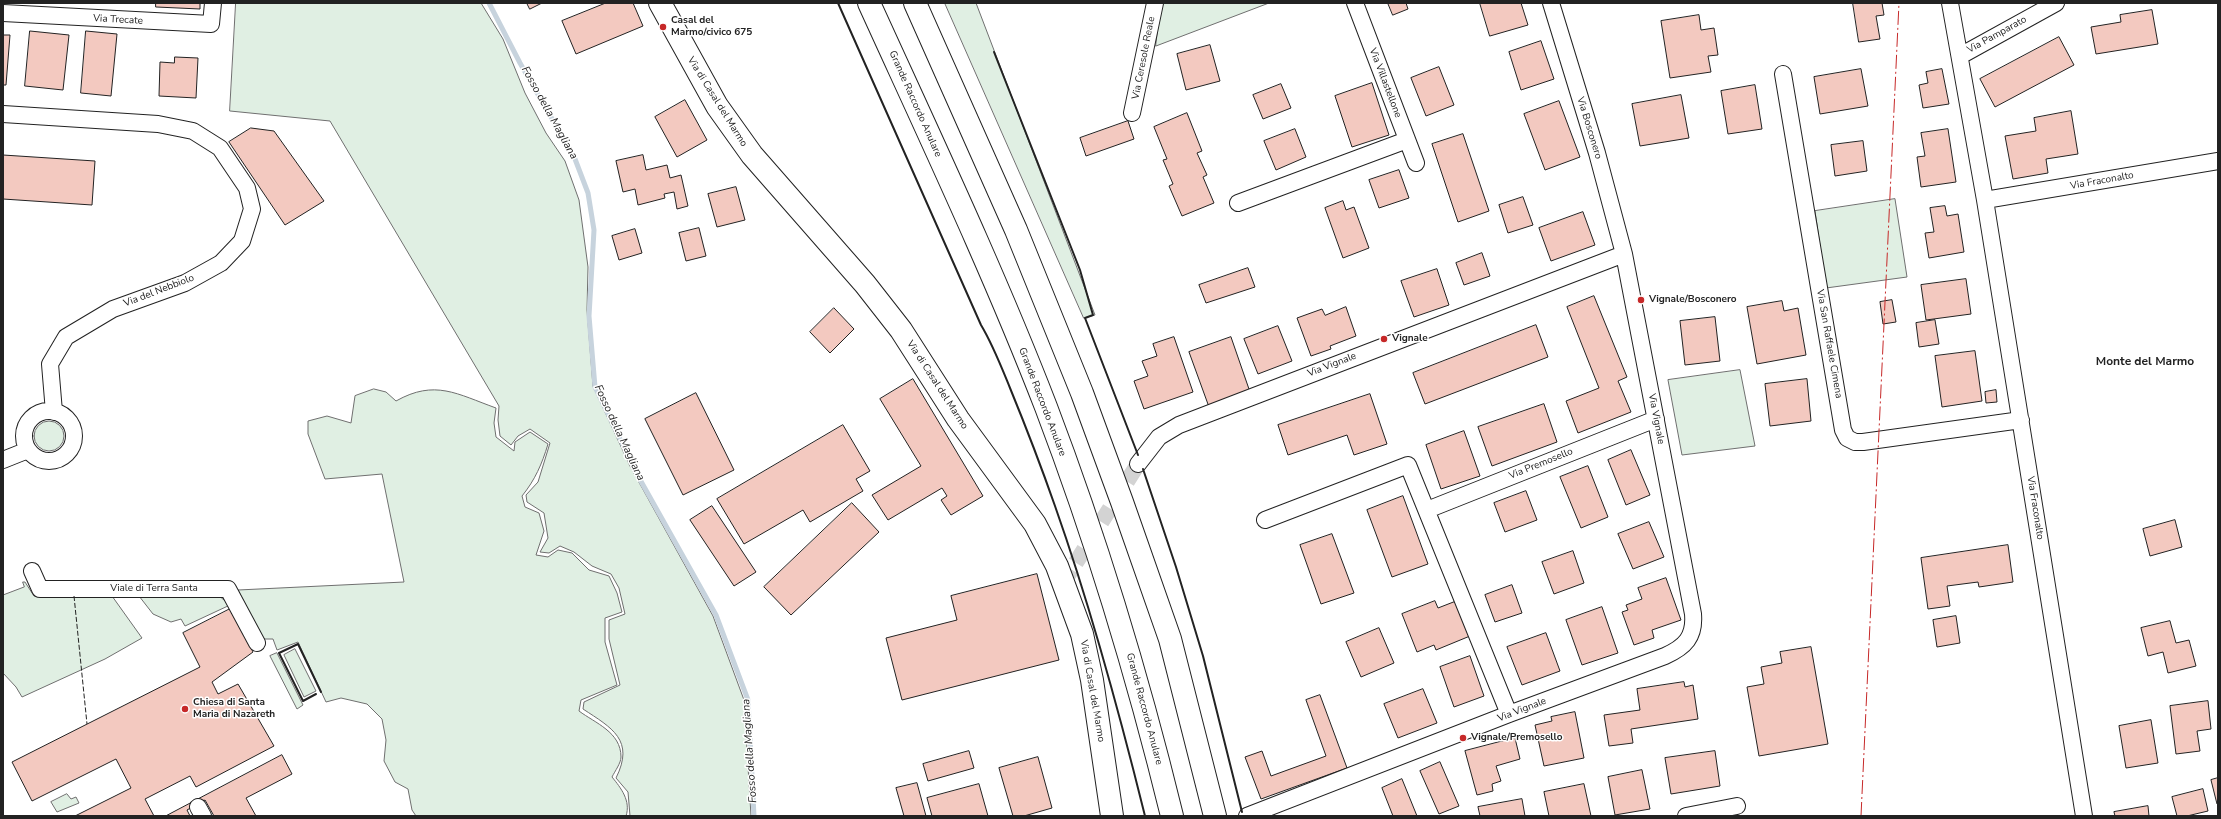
<!DOCTYPE html>
<html>
<head>
<meta charset="utf-8">
<style>
  body { margin:0 }
  #map { position:relative; width:2221px; height:819px; overflow:hidden; background:#fff; font-family:"Nunito Sans",sans-serif }
  canvas { display:block }
  .frame { position:absolute; inset:0; border:4px solid #222; pointer-events:none }
</style>
</head>
<body>
<div id="map">
<canvas width="2221" height="819"></canvas>
<div class="frame"></div>
</div>
<script>
const g = document.querySelector('canvas').getContext('2d');
g.lineJoin = 'round';
function paint(path, color) { g.fillStyle = color; g.fill(path, 'evenodd'); }
function strokePath(path, color, width, dash) { g.strokeStyle = color; g.lineWidth = width; g.lineCap = dash ? 'butt' : 'round'; g.setLineDash(dash || []); g.stroke(path); }
function drawText(font, color, halo, rows, align = 'center') {
  g.font = font + ' "Nunito Sans",sans-serif'; g.lineWidth = 3; g.setLineDash([]); g.textBaseline = 'middle'; g.strokeStyle = halo; g.fillStyle = color; for (const [text, x, y, turn = 0] of rows) {
    g.save(); g.translate(x, y); g.rotate((+turn || 0) * Math.PI / 180); g.textAlign = isNaN(turn) ? turn : align; if (halo) g.strokeText(text, 0, 0); g.fillText(text, 0, 0); g.restore();
  }
}
const green = new Path2D(`
  M236,3H481L503,39L525,93L546,133L565,161L579,200L588,267L587,310L593,386L630,466L713,616L744,700L751,816H630L628,792L616,778C635,740 612,728 583,709L584,702L620,685L609,639V620L625,614L619,588L611,574L592,566L574,552L560,546L549,553L540,552L548,538L544,513L527,502L526,495L538,482L550,443L530,429L518,436L511,445L500,436L498,420L499,406L330,121L230,111Z
  M945,3H976L1095,315L1084,318Z
  M1161,3H1269L1156,46Z
  M1895,199L1907,277L1826,288L1815,211Z
  M1740,370L1755,446L1682,455L1668,380Z
  M374,389L386,392L396,401C435,379 457,394 496,408L494,423L496,437L514,451L515,442L530,432L548,444C542,464 535,480 522,496L525,507L539,513L544,531L536,555L548,557L558,550L572,553L589,570L609,576L617,593L622,612L605,618V642L617,685L581,700L579,711C595,723 621,732 621,757C621,763 615,771 612,777C621,788 631,801 626,816H416L412,810L408,789L395,782L384,761L386,740L382,719L367,704L341,698L326,702L298,642L277,650L273,639H262L238,590L404,582L382,474L325,479L308,434V421L327,416L351,423L355,396Z
  M34 436a15 15 0 1 1 30 0a15 15 0 1 1-30 0Z
  M23,582H25L34,596H112L142,638L105,659L22,697L16,687L3,673V595L24,587Z
  M218,595L230,605L185,626L181,619L171,622L153,614L139,596Z
  M295,649L316,691L304,697L284,655Z
  M277,653L303,705L297,709L270,656Z
  M67,794L71,799L76,797L79,803L57,812L51,802Z`);
const stream = new Path2D(`
  M489,3L520,63L575,159L588,193L594,230L589,316L595,387L638,476L716,615L748,700L754,816`);
const building = new Path2D(`
  M156,3H200V9L156,7Z
  M527,3H542L530,9Z
  M606,3H633L643,26L576,54L562,21Z
  M1388,3H1406L1408,9L1393,15Z
  M1480,3H1521L1528,25L1490,36Z
  M1853,3H1882L1884,15L1876,16L1880,39L1859,42Z
  M2152,10L2158,44L2096,54L2091,27L2121,22L2120,15Z
  M1699,15L1701,30L1714,28L1718,55L1708,56L1711,72L1670,78L1661,21Z
  M30,31L69,35L63,90L25,86Z
  M86,31L117,34L111,96L81,93Z
  M3,35H10L6,85H3Z
  M2059,37L2074,65L1995,107L1980,79Z
  M1541,41L1554,79L1521,90L1509,52Z
  M1210,45L1220,81L1186,90L1177,54Z
  M175,57L198,58L196,98L159,96L160,62L174,63Z
  M1439,67L1454,105L1426,116L1411,78Z
  M1861,69L1868,106L1820,114L1814,77Z
  M1942,69L1949,104L1923,108L1919,85L1928,83L1926,72Z
  M1372,83L1389,135L1352,147L1335,96Z
  M1281,84L1291,108L1263,119L1253,95Z
  M1755,85L1762,129L1728,134L1721,91Z
  M1681,95L1689,138L1640,146L1632,104Z
  M685,100L707,140L677,157L655,117Z
  M1559,101L1580,157L1545,170L1524,114Z
  M2071,111L2078,154L2046,159L2048,173L2013,179L2005,136L2036,131L2034,118Z
  M1187,113L1202,151L1197,153L1207,175L1203,177L1214,203L1182,216L1169,186L1173,184L1163,160L1167,159L1154,127Z
  M1128,121L1134,139L1086,156L1080,138Z
  M251,128L274,131L324,201L285,225L229,142Z
  M1295,129L1306,157L1276,170L1264,141Z
  M1948,129L1956,182L1921,187L1917,157L1925,156L1921,133Z
  M1463,134L1489,211L1458,222L1432,144Z
  M1863,141L1867,171L1835,176L1831,145Z
  M3,155L95,161L92,205L3,199Z
  M643,155L646,170L667,165L670,178L681,175L688,206L677,209L674,192L664,194L665,198L638,205L635,189L623,192L616,161Z
  M1399,170L1409,198L1379,208L1369,180Z
  M736,187L745,220L717,227L708,194Z
  M1523,197L1533,225L1508,233L1499,205Z
  M1343,201L1346,210L1354,207L1369,248L1343,258L1325,208Z
  M1945,206L1947,216L1958,214L1964,252L1929,258L1925,233L1934,232L1930,208Z
  M1583,212L1595,245L1551,261L1539,228Z
  M699,228L706,256L686,261L679,233Z
  M635,229L642,253L619,260L612,236Z
  M1482,253L1490,276L1464,285L1456,263Z
  M1248,268L1255,287L1206,303L1199,285Z
  M1437,269L1449,305L1414,317L1401,281Z
  M1966,279L1971,314L1926,320L1921,285Z
  M1594,296L1627,377L1618,381L1631,412L1578,433L1566,401L1599,388L1567,307Z
  M1892,300L1896,322L1883,324L1880,302Z
  M1782,301L1784,311L1798,308L1806,355L1757,364L1747,307Z
  M1346,307L1356,336L1330,346L1331,349L1311,356L1297,318L1322,309L1325,315Z
  M834,308L854,329L830,353L810,332Z
  M1715,317L1720,361L1685,365L1680,321Z
  M1935,320L1939,344L1919,347L1916,323Z
  M1536,325L1548,357L1425,404L1413,373Z
  M1278,326L1292,361L1258,374L1244,339Z
  M1174,337L1193,392L1144,409L1134,381L1148,376L1142,361L1157,356L1153,344Z
  M1231,337L1250,392L1209,407L1189,352Z
  M1975,351L1982,401L1942,407L1935,356Z
  M913,379L983,496L951,515L941,500L947,496L942,488L888,520L872,495L921,466L880,399Z
  M1807,379L1811,421L1770,426L1765,384Z
  M1996,390L1997,402L1986,403L1985,392Z
  M696,393L734,470L683,495L645,419Z
  M1370,394L1387,444L1354,455L1347,435L1288,455L1278,425Z
  M1544,404L1557,442L1492,466L1478,427Z
  M843,425L870,471L856,479L863,491L810,522L803,510L744,544L717,499Z
  M1464,431L1480,476L1441,489L1426,445Z
  M1631,450L1650,495L1626,505L1608,460Z
  M1588,466L1608,517L1581,528L1560,477Z
  M1526,491L1537,520L1505,532L1494,503Z
  M1403,496L1428,564L1392,577L1367,510Z
  M852,503L879,532L791,615L764,587Z
  M712,506L756,572L734,586L690,520Z
  M2175,520L2182,547L2150,556L2143,529Z
  M1649,522L1664,557L1633,569L1618,534Z
  M1332,534L1354,593L1321,604L1300,545Z
  M2008,545L2013,582L1979,587L1978,582L1947,586L1950,606L1928,609L1921,558Z
  M1573,551L1584,583L1554,594L1542,562Z
  M1037,574L1059,660L902,700L886,638L957,620L951,596Z
  M1666,578L1681,620L1652,630L1654,638L1634,645L1622,612L1628,610L1626,605L1642,599L1638,588Z
  M1512,585L1522,613L1495,622L1485,595Z
  M1435,601L1438,608L1456,601L1470,636L1436,650L1434,645L1417,652L1402,614Z
  M1602,607L1618,653L1582,665L1566,620Z
  M232,608L253,652L212,682L218,694L238,684L274,746L196,787L190,776L145,799L154,816H75L131,788L116,759L32,801L12,762L200,667L183,633Z
  M1956,616L1960,643L1937,647L1933,620Z
  M2170,621L2176,643L2189,640L2196,666L2168,673L2163,652L2148,656L2141,628Z
  M1379,628L1394,663L1361,677L1346,642Z
  M1546,633L1560,671L1522,685L1507,647Z
  M1811,647L1828,744L1759,756L1747,687L1764,684L1761,667L1782,663L1780,652Z
  M1470,656L1484,696L1454,707L1440,667Z
  M1684,682L1685,687L1693,685L1698,719L1631,729L1633,743L1609,746L1604,715L1640,710L1637,689Z
  M1423,689L1437,723L1398,738L1384,704Z
  M1320,695L1347,768L1261,799L1245,757L1262,751L1271,776L1326,756L1306,700Z
  M2208,701L2211,729L2197,731L2200,751L2176,754L2170,706Z
  M1575,712L1584,758L1544,766L1535,725L1552,721L1551,717Z
  M2151,720L2158,763L2126,768L2119,726Z
  M1515,738L1520,759L1496,766L1501,781L1492,784L1493,791L1477,795L1465,751Z
  M969,751L974,768L928,781L923,764Z
  M1715,751L1720,786L1671,794L1665,758Z
  M282,755L292,774L246,798L256,816H214L205,800L187,810L190,816H166Z
  M1038,757L1052,808L1024,816H1013L999,768Z
  M1440,762L1459,806L1439,814L1420,771Z
  M1642,770L1650,809L1615,815L1608,777Z
  M2218,778V803L2217,804L2211,780Z
  M1402,779L1417,816H1393L1382,788Z
  M917,783L926,816H904L896,788Z
  M979,784L988,816H932L927,798Z
  M1584,784L1591,816H1549L1544,792Z
  M2203,789L2208,811L2187,816H2177L2172,797Z
  M1522,799L1525,816H1480L1478,807Z
  M2148,806L2149,816H2115L2114,812Z`);
const streetTunnel = new Path2D(`
  M1063,583L1138,464`);
const street = new Path2D(`
  M1355,3L1416,163
  M1551,3L1597,153L1624,254
  M1950,3L1985,200L2084,816
  M3,13L211,24L213,3
  M1960,56L2056,3
  M1783,74L1843,430L1847,438L1855,442H1863L2021,420
  M1132,113L1155,3
  M3,114L158,124L193,131L220,148L247,188L252,209L242,241L221,263L185,283L113,309L66,337L50,364L54,412
  M1985,200L2218,161
  M1238,203L1407,140
  M24 436a25 25 0 1 1 50 0a25 25 0 1 1-50 0Z
  M3,460L28,450
  M1138,464L1159,437L1179,425L1624,254L1693,614C1695,637 1685,647 1665,656L1509,714L1247,816
  M1427,510L1656,419
  M1265,520L1408,465L1509,714
  M32,571L40,589H228L257,643
  M198,807L203,816
  M1686,816L1737,806`);
const secondary = new Path2D(`
  M660,3L717,106L752,155L865,284L901,330L958,419L1035,524L1057,566L1082,634L1092,680L1112,816`);
const highway = new Path2D(`
  M869,3C930,137 993,270 1046,407C1097,541 1138,677 1172,816
  M915,3L1016,230L1082,393L1122,502L1170,639L1215,816`);
const fence = new Path2D(`
  M74,596L87,724`);
const wall = new Path2D(`
  M838,3L981,325C993,345 1001,366 1010,388C1026,427 1041,466 1055,506C1091,608 1119,711 1145,816
  M994,52L1080,270L1093,315L1085,318L1138,455
  M1143,469L1176,567L1203,656L1242,812
  M316,694L303,701L279,653L298,644L321,692`);
const power = new Path2D(`
  M1861,816L1899,3`);
const markers = [
  [663,27,4,"#c62828"],
  [1641,300,4,"#c62828"],
  [1384,339,4,"#c62828"],
  [185,709,4,"#c62828"],
  [1463,738,4,"#c62828"]
];
const streetNames = [
  ["Via Trecate",118,20,3],
  ["Via Pamparato",1997,35,-29],
  ["Via Ceresole Reale",1144,58,-79],
  ["Via Villastellone",1385,83,69],
  ["Via di Casal del Marmo",717,102,58],
  ["Grande Raccordo Anulare",915,104,66],
  ["Via Bosconero",1589,128,73],
  ["Via Fraconalto",2102,181,-10],
  ["Via del Nebbiolo",159,291,-21],
  ["Via San Raffaele Cimena",1829,344,80],
  ["Via Vignale",1332,365,-21],
  ["Via di Casal del Marmo",937,385,57],
  ["Grande Raccordo Anulare",1042,402,69],
  ["Via Vignale",1656,419,79],
  ["Via Premosello",1541,464,-22],
  ["Via Fraconalto",2035,508,81],
  ["Viale di Terra Santa",154,589],
  ["Via di Casal del Marmo",1092,691,80],
  ["Grande Raccordo Anulare",1144,709,75],
  ["Via Vignale",1522,710,-21]
];
const poiNames = [
  ["Casal del",671,21],
  ["Marmo/civico 675",671,33],
  ["Vignale/Bosconero",1649,300],
  ["Vignale",1392,339],
  ["Chiesa di Santa",193,703],
  ["Maria di Nazareth",193,715],
  ["Vignale/Premosello",1471,738]
];
const waterNames = [
  ["Fosso della Magliana",549,113,61],
  ["Fosso della Magliana",619,433,65],
  ["Fosso della Magliana",750,751,-94]
];
const quarterNames = [
  ["Monte del Marmo",2145,362]
];
paint(green, '#e0efe3');
strokePath(green, '#6f6f6f', 1);
strokePath(stream, '#c7d3dd', 5);
paint(building, '#f3c9c0');
strokePath(building, '#222', 1);
strokePath(streetTunnel, '#d3d3d3', 16, [16, 8]);
strokePath(street, '#222', 18);
strokePath(secondary, '#222', 24);
strokePath(highway, '#222', 24);
strokePath(street, '#fff', 16);
strokePath(secondary, '#fff', 22);
strokePath(highway, '#fff', 22);
strokePath(fence, '#222', 1, [5, 2]);
strokePath(wall, '#222', 2);
strokePath(power, '#c62828', 1, [14, 3, 2, 3]);
for (const [x, y, r, color] of markers) { const dot = new Path2D(); dot.arc(x, y, r, 0, 2 * Math.PI); g.fillStyle = color; g.fill(dot); strokePath(dot, '#fff', 1.5); }
drawText('10px', '#222', '#fff', streetNames);
drawText('bold 10px', '#222', '#fff', poiNames, 'left');
drawText('italic 11px', '#222', '#fff', waterNames);
drawText('bold 12px', '#222', '#fff', quarterNames);
</script>
</body>
</html>
